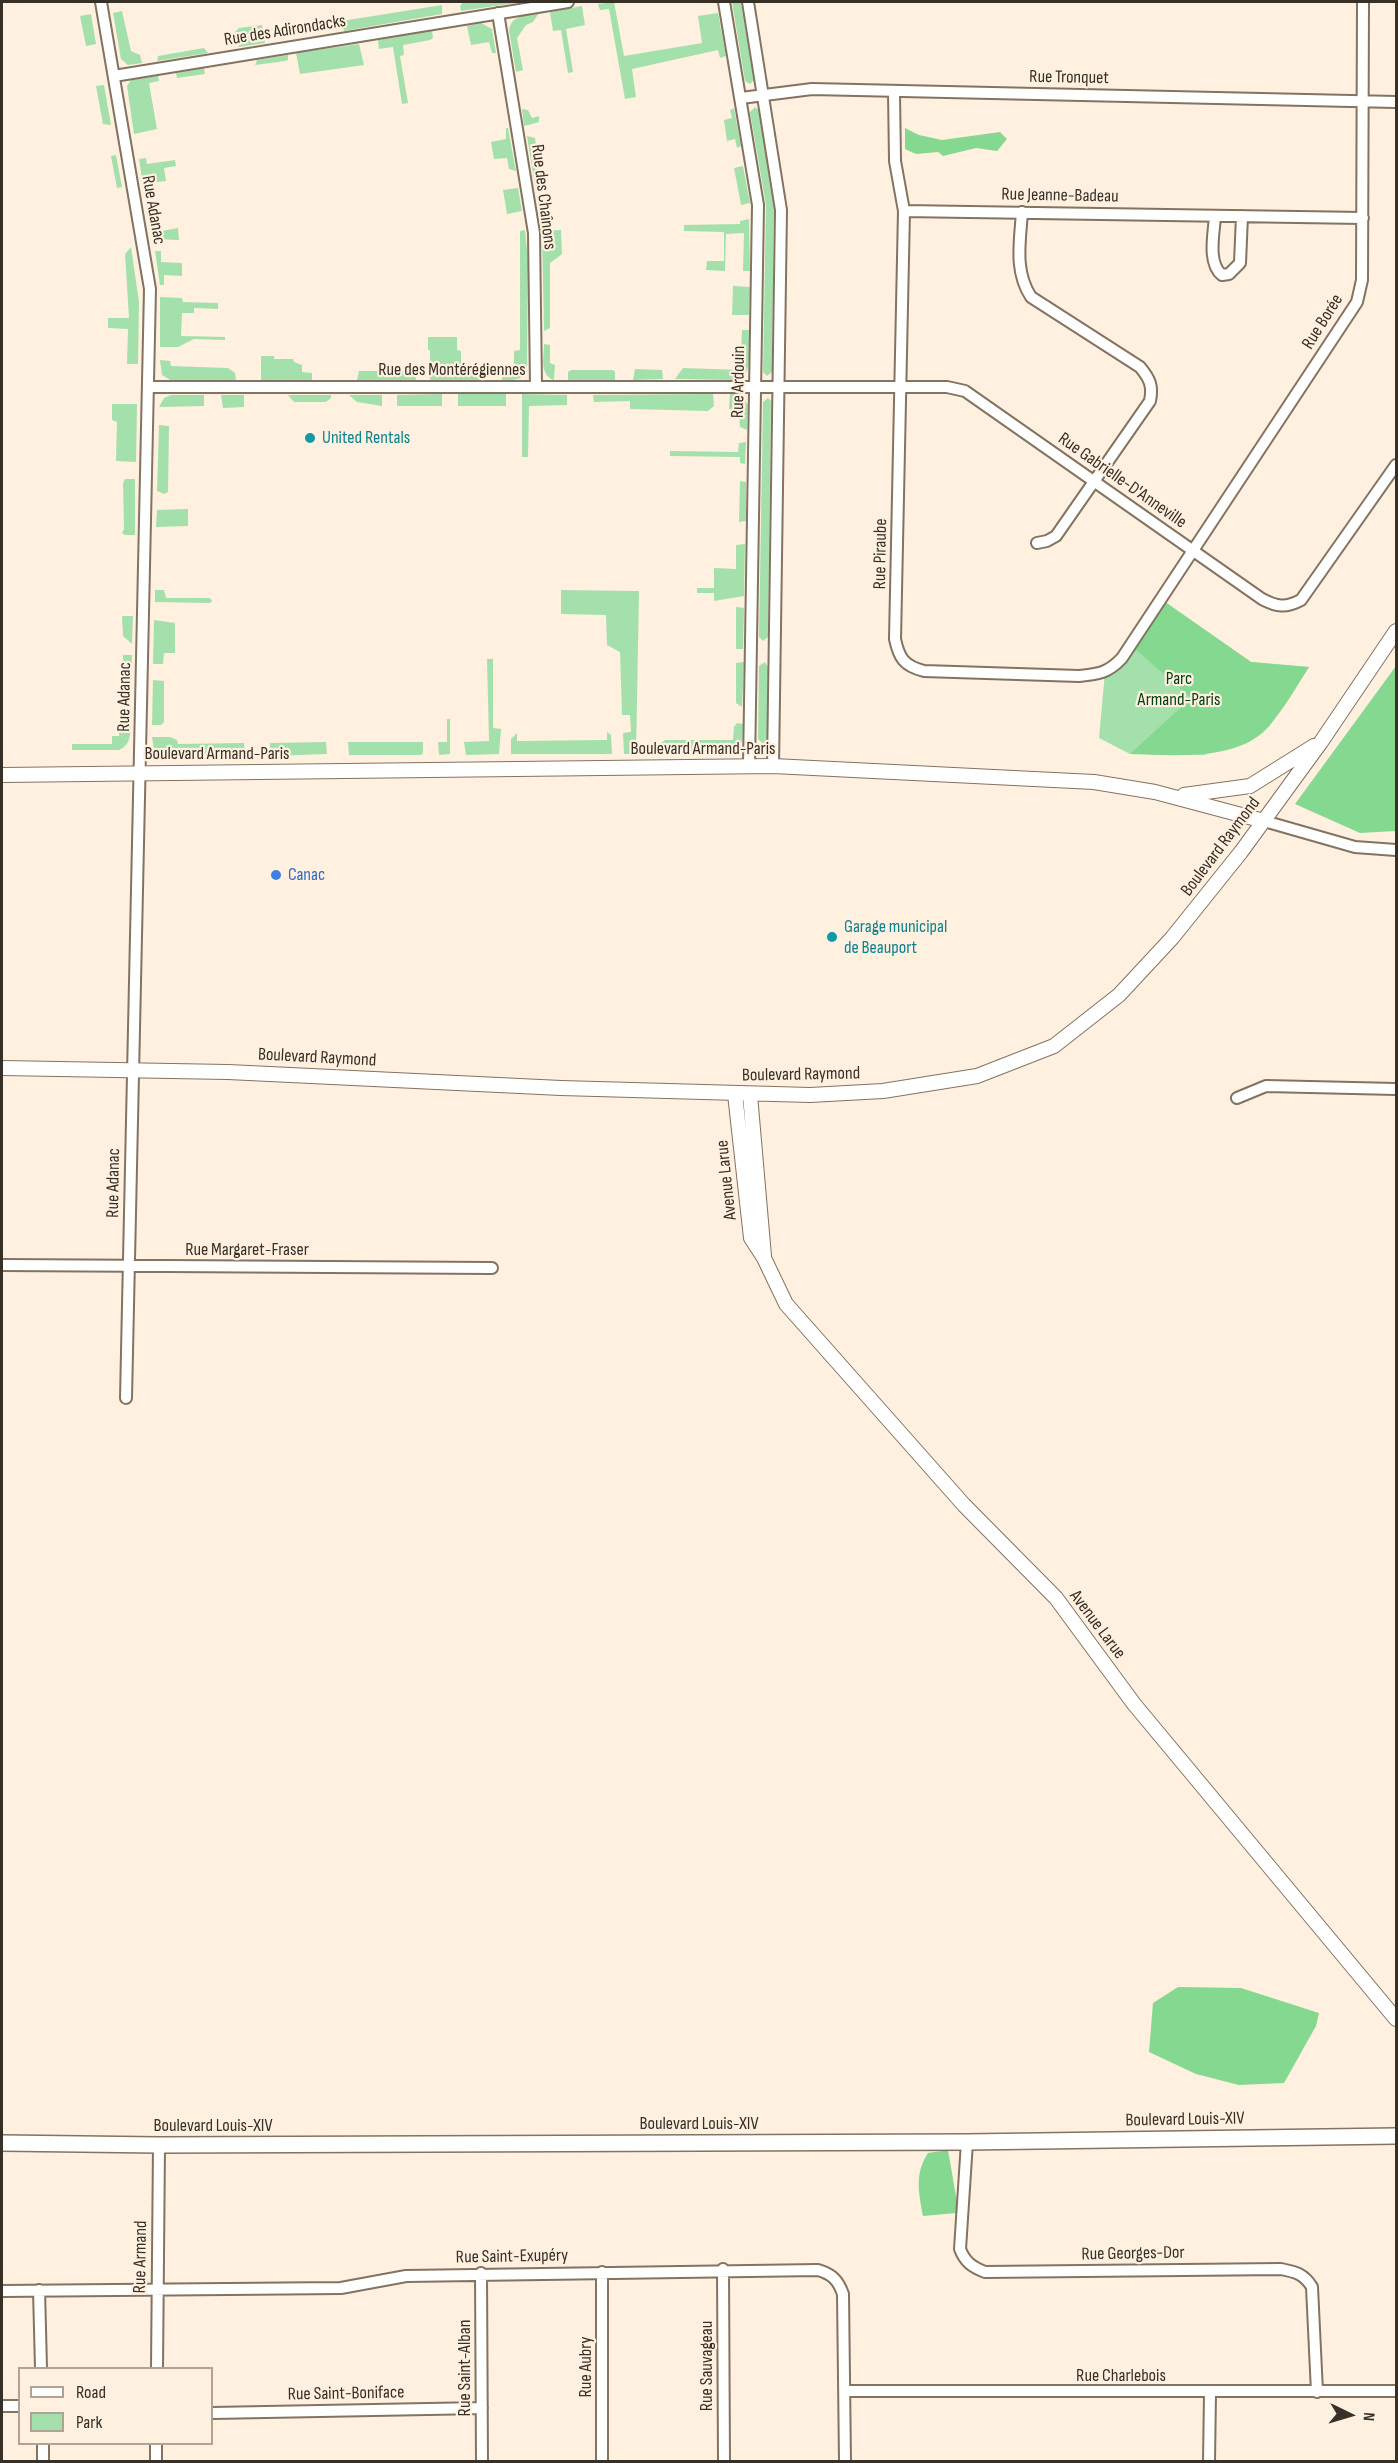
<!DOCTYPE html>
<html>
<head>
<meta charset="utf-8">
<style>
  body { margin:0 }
  #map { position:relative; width:1398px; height:2463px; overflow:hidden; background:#fff0df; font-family:"Sofia Sans Condensed",sans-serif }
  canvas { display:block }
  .frame { position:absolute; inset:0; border:3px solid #363027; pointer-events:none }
  .legend { position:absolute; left:18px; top:2367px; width:195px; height:78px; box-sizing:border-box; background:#fff0df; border:2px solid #afa395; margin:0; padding:8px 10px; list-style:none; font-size:18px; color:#363027 }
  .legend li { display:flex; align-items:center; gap:12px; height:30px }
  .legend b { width:30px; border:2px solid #afa395 }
  .north { position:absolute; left:1320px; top:2385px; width:60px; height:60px; -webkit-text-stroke:4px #fff0df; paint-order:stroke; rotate:95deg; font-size:16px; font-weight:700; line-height:24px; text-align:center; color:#363027 }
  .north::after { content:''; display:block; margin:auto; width:21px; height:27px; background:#363027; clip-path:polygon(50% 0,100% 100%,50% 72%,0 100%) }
</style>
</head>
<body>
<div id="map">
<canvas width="1398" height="2463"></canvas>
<div class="frame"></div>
<ul class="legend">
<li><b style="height:8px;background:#fff"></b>Road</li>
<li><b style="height:16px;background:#a4e0ab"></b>Park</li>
</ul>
<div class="north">N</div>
</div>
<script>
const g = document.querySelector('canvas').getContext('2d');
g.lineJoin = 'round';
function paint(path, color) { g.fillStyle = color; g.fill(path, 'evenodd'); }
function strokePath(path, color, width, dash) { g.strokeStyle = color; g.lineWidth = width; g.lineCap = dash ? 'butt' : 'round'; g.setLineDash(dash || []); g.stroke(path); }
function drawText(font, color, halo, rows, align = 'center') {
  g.font = font + ' "Sofia Sans Condensed",sans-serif'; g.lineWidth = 4.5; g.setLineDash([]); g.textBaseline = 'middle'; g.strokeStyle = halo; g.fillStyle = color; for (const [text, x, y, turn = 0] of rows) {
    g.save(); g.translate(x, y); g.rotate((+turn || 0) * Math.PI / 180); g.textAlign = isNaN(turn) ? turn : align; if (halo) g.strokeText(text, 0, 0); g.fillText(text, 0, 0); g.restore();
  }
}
const green = new Path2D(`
  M463,2H522L461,11L460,6Z
  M614,2L624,56L702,43L698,16L718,13L726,56L720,58L718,50L632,69L636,97L625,99L609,9L600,10L598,4Z
  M732,2H741L754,80L750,84L745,81Z
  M442,5V14L344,31L342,21Z
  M582,6L585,25L566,29L573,72L568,73L561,30L553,31L550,12Z
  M122,11L131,51L140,55L142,63L128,65L121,59L113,13Z
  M539,13L533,22L526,25L517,38L523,70L516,72L509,30C512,14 526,16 539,13Z
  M91,14L96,44L86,46L80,16Z
  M481,23L492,29L496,53H492L489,42L471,45L467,26Z
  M262,25L265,43L239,47L235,32L239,28Z
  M432,31L433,38L430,40L403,45L404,55L400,56L408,103L402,104L393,47L379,49L378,40Z
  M359,44L364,65L300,74L296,53Z
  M204,48L208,53L157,61L158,56Z
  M288,55V60L285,61L255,65L257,60Z
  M204,68L205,74L177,78L176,73Z
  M158,76L159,81L149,83L157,129L134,134L127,86L131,80Z
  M104,85L111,125L103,124L96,86Z
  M755,107L759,110L774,200L772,372L767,376L763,372L766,205L750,112Z
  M734,108L741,146L737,148L735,139L727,141L724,120L732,118L730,110Z
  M522,109L528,110L532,118L539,116V122L524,126Z
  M506,128H508L516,171L509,169L507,158L494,159L491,142L506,139Z
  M527,136L535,138L540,178L535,186Z
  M116,155L122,187L117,188L111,156Z
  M146,158L147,164L175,160L176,166L164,168L166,181L149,183V191L144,192L139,159Z
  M743,166L750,203L741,205L734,168Z
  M518,188L522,211L507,214L503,190Z
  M749,219L750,271H743L744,233L726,234L725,271L706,270L707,261H724V232L684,231V225L740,224V221Z
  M178,228L179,240L153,239L151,233Z
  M525,230L528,260L527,368C524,381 514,380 502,380V369H514V351L520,350V231Z
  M561,230L562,254L550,263V328L544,331L542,231Z
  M131,247L139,302L138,364H127L128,329L108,328V318H129L125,254Z
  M155,251H161V262L182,263V276L164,275V285H160Z
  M733,286L750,287L749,315H732Z
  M160,297L182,298L183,302L218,303V309L194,308V313H182L181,336L225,337V340L194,339L178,347H160Z
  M742,330H749C748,345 755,374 737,380L675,379L683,368L740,370Z
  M428,337H457V350L461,351V369H480L481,380H430V350H428Z
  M544,344L550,345V363L555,365L554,380C539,375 544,357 544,344Z
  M261,356H274V359H293L294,362L302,365V372L312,373V380H261Z
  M160,360L170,361L171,366L228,368L235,373L236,380L172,381L162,375Z
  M635,369L662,370L663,379L633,380Z
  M571,370H613L615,372V380H568V372Z
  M359,371H415L416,380H357Z
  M442,394V406H397V395Z
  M458,394H506V406H458Z
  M522,394L567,395V405L529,406L528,457H522Z
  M713,394L714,406L708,411L630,409V401L594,402L593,395Z
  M730,394L741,395L748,405L747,430L740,427L739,411L729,409Z
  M171,395H204V406L159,407L164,398Z
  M221,395H244V407L223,408Z
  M288,395H331V398L326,402H294Z
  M349,395H382V406L357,402Z
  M768,398L771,401L768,637L763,641L759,637L763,402Z
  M112,404H137L136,462L116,461L117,422L112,420Z
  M159,425L169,426L168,492L164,494L157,491Z
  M746,442L745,464L740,463V457L670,456V451L738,452L739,443Z
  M125,479H135V535H125L122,533L124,529L123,483Z
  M740,481L746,482V521L739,522Z
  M188,509V526L156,527L157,510Z
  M745,544L744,596L714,601V593H697V588H714V568L736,569V545Z
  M155,590H164L166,598H210L212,601L210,603L155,602Z
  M561,590L639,591L636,754H624L623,733L631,732L630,715H622L620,652L607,645L606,615L561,614Z
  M1161,599L1251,662L1309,667L1269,726L1249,742L1204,755L1130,754L1099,738L1105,672Z
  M736,607L744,608L743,649H736Z
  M122,616H133L132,644L123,636Z
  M154,620L175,623V653H164L163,664H153Z
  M123,655H132L131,698L122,697Z
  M487,659H493V728L501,729L499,754L466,755L464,742L489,741Z
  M743,662L744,663L742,707L736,703V663Z
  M765,662L768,667L767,740L763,744L758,739L759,666Z
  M153,680L164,681V722L161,725H152Z
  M120,716H131C130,730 133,744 119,750H72V744H112V736H119Z
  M447,719H450V754L439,755L438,742H447Z
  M737,723L743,724C743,736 744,746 733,752L655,753L656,747L665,740H733L734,727Z
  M607,732L611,735L612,754H511V739L517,733V741L607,740Z
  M152,737H170L177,740L178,744L244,743L245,755L161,756L154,750Z
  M348,742H423V753L421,755H349Z
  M270,743L326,742L327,754L270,756Z`);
const forest = new Path2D(`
  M905,128L919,135L942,140L1000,132L1007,139L997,151L976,148L943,156L938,152L916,154L905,149Z
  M1165,602L1251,662L1309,667C1297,686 1285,707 1270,725C1240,762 1173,755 1130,754L1191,698L1133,647Z
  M1396,666V831L1360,833L1295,804Z
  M1178,1987L1241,1988L1319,2013L1316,2026L1284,2083L1239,2085L1196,2074L1149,2052L1153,2003Z
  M948,2150L957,2202L956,2213L923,2216C919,2194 914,2174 928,2153Z`);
const minor = new Path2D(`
  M101,2L150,289L126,1398
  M724,2L758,205L749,766
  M748,2L781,210L773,766
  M498,13L534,233L536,386
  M114,76L568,2
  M894,92L895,161L904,211L895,639C899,658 904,666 924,671L1079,676C1099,674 1108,673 1122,658L1357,302L1362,280L1363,2
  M741,98L812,89L1396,102
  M904,211L1363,218
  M1022,212C1020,242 1014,271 1031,297L1140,367C1150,379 1153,386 1150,401L1056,536L1047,541L1037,543
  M1215,216C1214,233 1207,263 1222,275L1229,274L1240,263L1242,216
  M149,387H947L965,391L1262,599C1277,607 1286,608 1301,600L1396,465
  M1264,821L1355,847L1396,850
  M1237,1098L1266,1086L1396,1089
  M2,1265L492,1268
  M967,2142L960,2249C965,2262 972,2267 985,2272L1281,2269C1296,2272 1304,2274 1312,2287L1317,2392
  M723,2269L724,2462
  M602,2272V2462
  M481,2273L482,2462
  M39,2290L41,2368
  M2,2291L341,2288L406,2276L818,2270C832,2274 838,2280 843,2294L845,2462
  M157,2368L159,2145
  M845,2391H1396
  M2,2406H20
  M212,2413L482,2408
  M43,2444V2462
  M156,2462V2444
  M1209,2462L1210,2393`);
const tertiary = new Path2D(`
  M2,775L773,766L1094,782L1155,792L1264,821
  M1184,795L1250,786L1314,746
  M2,1068L228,1072L561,1088L810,1095L883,1091L977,1076L1054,1046L1119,995L1172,938L1241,852L1321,742L1396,631
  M735,1094L751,1238L764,1258L786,1304L964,1505L1056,1598L1134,1704L1396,2019
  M750,1095L764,1256`);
const secondary = new Path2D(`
  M2,2143L159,2145L967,2142L1396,2136`);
const markers = [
  [310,438,6,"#0f9aa8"],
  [276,875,6,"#3f7fe0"],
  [832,937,6,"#0f9aa8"]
];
const streetNames = [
  ["Rue des Adirondacks",285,31,-9],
  ["Rue Tronquet",1069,78,1],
  ["Rue Jeanne-Badeau",1060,196,1],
  ["Rue des Chaînons",543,197,83],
  ["Rue Adanac",153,210,80],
  ["Rue Borée",1323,322,-58],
  ["Rue des Montérégiennes",452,370],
  ["Rue Ardouin",739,382,-89],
  ["Rue Gabrielle-D'Anneville",1122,481,35],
  ["Rue Piraube",881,554,-89],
  ["Rue Adanac",125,697,-89],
  ["Boulevard Armand-Paris",703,749],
  ["Boulevard Armand-Paris",217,754],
  ["Boulevard Raymond",1221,847,-53],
  ["Boulevard Raymond",317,1058,3],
  ["Boulevard Raymond",801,1075,-1],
  ["Avenue Larue",727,1180,-96],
  ["Rue Adanac",114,1183,-89],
  ["Rue Margaret-Fraser",247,1250],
  ["Avenue Larue",1097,1625,53],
  ["Boulevard Louis-XIV",1185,2120,-1],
  ["Boulevard Louis-XIV",699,2124],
  ["Boulevard Louis-XIV",213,2126],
  ["Rue Georges-Dor",1133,2254,-1],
  ["Rue Armand",141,2257,-89],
  ["Rue Saint-Exupéry",512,2257,-1],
  ["Rue Sauvageau",707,2366,-90],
  ["Rue Aubry",586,2367,-90],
  ["Rue Saint-Alban",465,2368,-90],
  ["Rue Charlebois",1121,2376],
  ["Rue Saint-Boniface",346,2394,-1]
];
const cultureNames = [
  ["United Rentals",322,438],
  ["Garage municipal",844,927],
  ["de Beauport",844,948]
];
const parkNames = [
  ["Parc",1179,679],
  ["Armand-Paris",1179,700]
];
const shopNames = [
  ["Canac",288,875]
];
paint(green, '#a4e0ab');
paint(forest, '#85d890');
strokePath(minor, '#837360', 14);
strokePath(tertiary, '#837360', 16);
strokePath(secondary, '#837360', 18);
strokePath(minor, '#fff', 10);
strokePath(tertiary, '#fff', 14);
strokePath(secondary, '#fff', 15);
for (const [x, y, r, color] of markers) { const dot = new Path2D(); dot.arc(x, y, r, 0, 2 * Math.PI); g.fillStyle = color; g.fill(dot); strokePath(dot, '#fff0df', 2); }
drawText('18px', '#363027', '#fff0df', streetNames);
drawText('18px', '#0d838f', '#fff0df', cultureNames, 'left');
drawText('18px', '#014114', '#fff0df', parkNames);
drawText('18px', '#366cbe', '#fff0df', shopNames, 'left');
</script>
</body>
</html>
